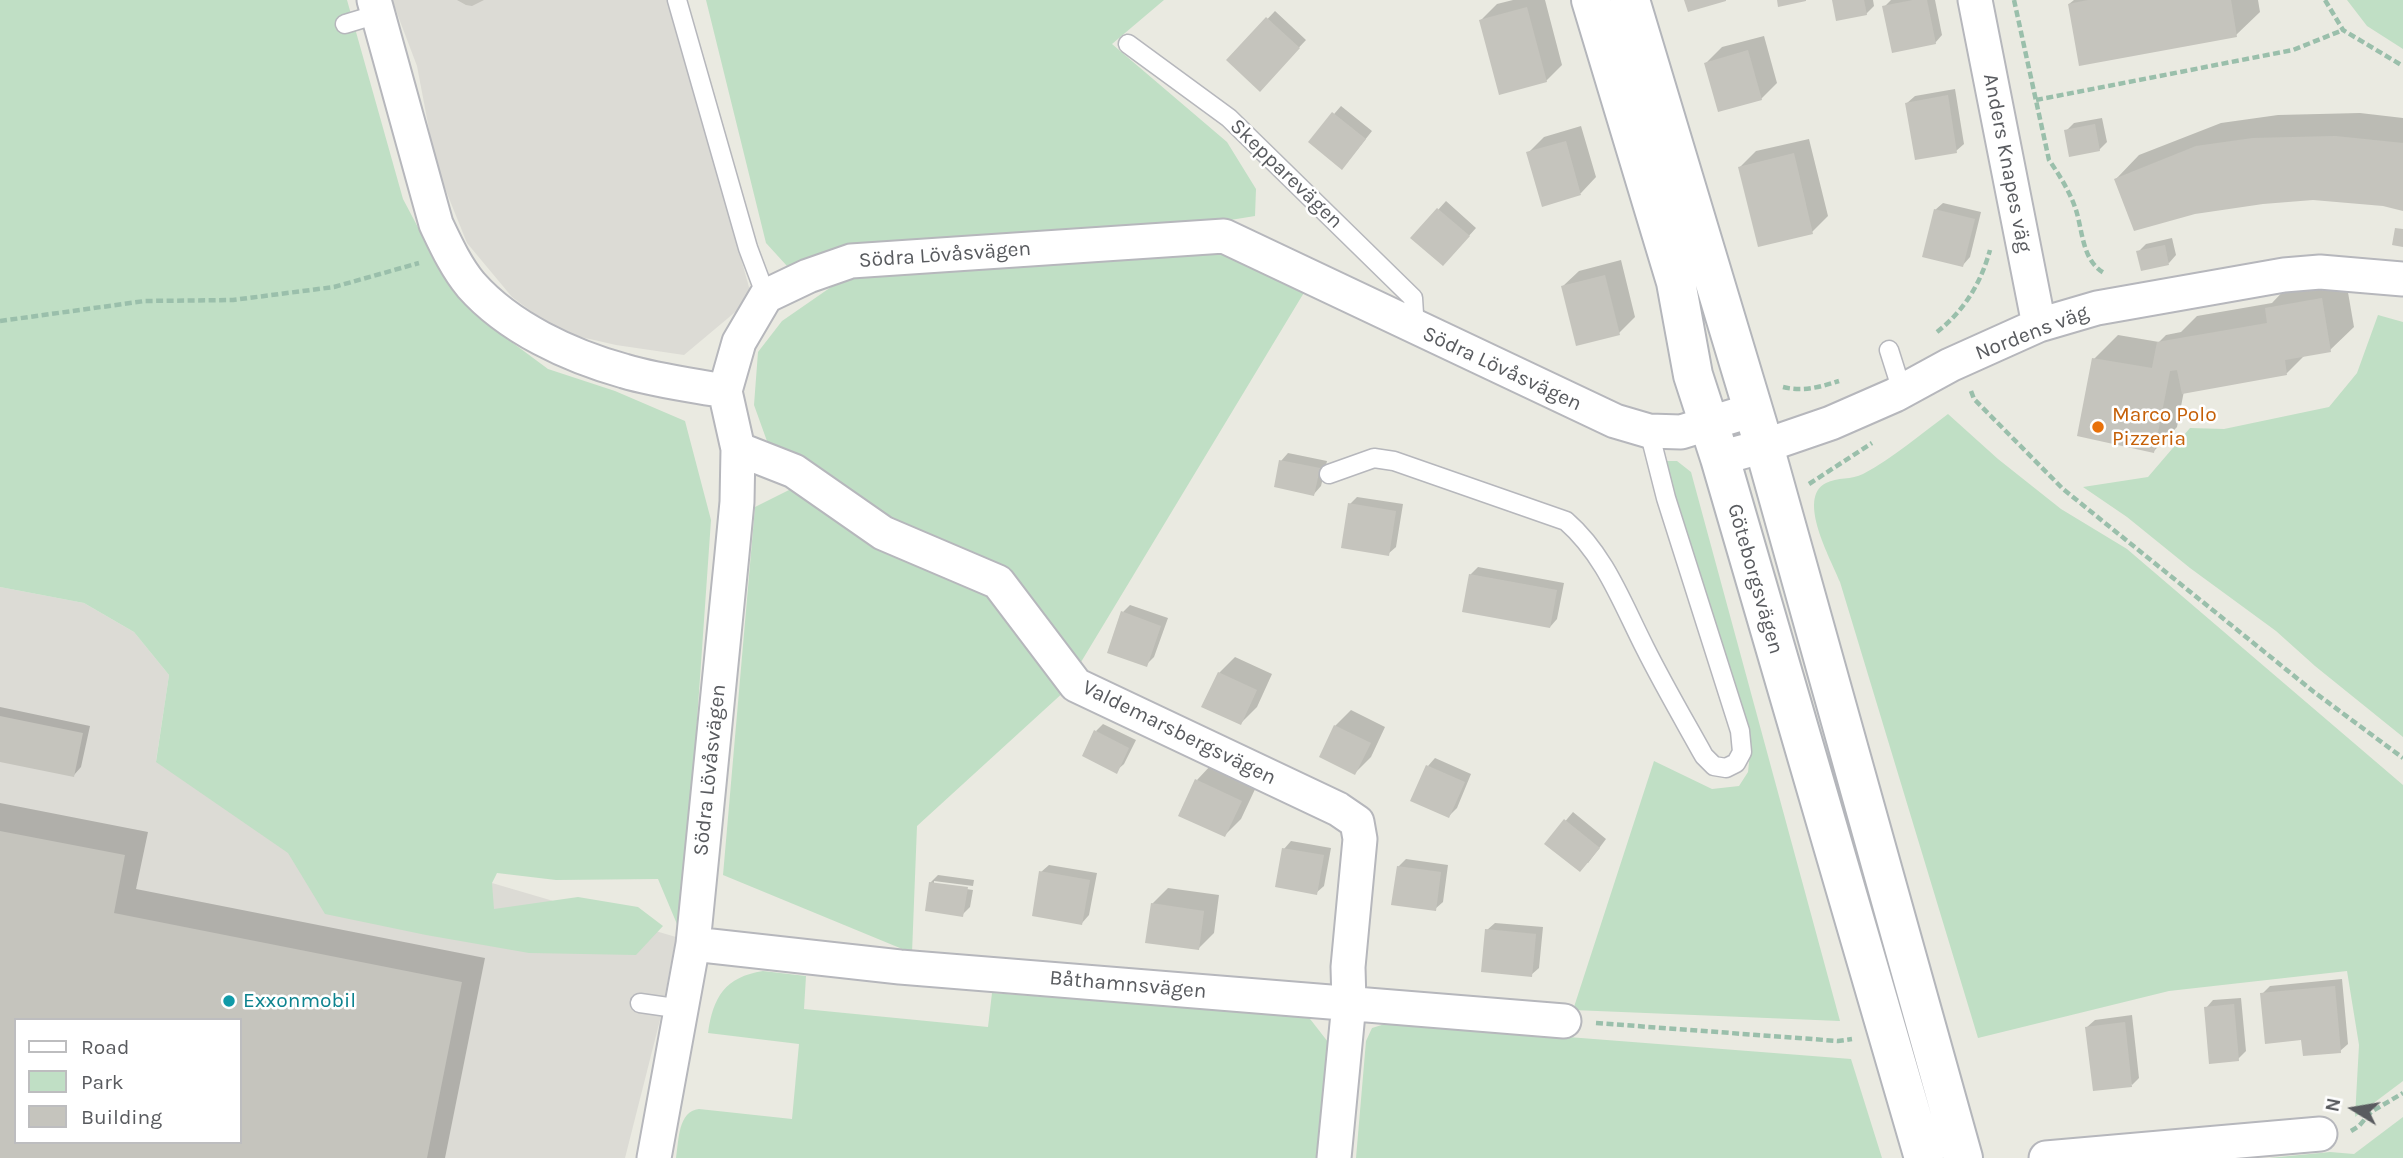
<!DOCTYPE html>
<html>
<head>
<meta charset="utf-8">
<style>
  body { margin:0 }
  #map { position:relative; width:2403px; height:1158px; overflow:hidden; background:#eaeae1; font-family:Karla,sans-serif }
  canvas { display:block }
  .legend { position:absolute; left:14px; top:1018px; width:228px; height:126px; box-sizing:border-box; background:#fff; border:2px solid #bdbdbf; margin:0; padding:9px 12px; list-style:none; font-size:21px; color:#595b5f }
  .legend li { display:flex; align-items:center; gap:14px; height:35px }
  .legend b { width:35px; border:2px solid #bdbdbf }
  .north { position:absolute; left:2319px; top:1074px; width:70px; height:70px; -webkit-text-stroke:5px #fff; paint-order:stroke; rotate:281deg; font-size:19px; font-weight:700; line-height:28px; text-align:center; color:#595b5f }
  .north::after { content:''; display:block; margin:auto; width:24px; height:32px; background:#595b5f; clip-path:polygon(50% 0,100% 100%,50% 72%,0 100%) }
</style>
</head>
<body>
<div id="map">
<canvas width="2403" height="1158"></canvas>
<ul class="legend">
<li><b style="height:9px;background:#fff"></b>Road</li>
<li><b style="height:19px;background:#c0dfc5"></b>Park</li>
<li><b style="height:19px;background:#c5c4bd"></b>Building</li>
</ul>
<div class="north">N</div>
</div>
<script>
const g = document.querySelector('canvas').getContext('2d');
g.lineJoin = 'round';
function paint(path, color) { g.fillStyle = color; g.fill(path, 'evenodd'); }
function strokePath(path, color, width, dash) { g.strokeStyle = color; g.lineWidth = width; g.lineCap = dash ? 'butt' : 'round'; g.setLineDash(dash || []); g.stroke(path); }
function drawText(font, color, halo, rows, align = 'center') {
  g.font = font + ' Karla,sans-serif'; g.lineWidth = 5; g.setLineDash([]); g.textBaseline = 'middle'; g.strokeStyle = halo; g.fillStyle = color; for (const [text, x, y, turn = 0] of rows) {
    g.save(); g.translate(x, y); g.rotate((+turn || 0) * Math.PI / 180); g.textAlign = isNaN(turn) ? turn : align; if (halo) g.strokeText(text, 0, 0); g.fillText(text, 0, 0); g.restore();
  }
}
const industrial = new Path2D(`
  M392,0H669L752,298L684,355L616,345L559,332L512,297L467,243L436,166L417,66Z
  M0,587L84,603L134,632L169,675L156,761L492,883L676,937L661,1016L625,1158H0ZM16,1020H240V1142H16Z`);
const green = new Path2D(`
  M0,0H347L403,199L440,269L494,329L548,369L615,391L685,421L711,520L682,936L658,879L556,880L497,873L492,883L494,909L578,897L638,907L663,926L636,955L529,953L426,935L325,914L288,853L156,762L169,675L134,632L84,603L0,587Z
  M706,0H1164L1112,44L1227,142L1256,189L1255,216L1218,222L846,244L787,266L766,243Z
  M2347,0H2403V49L2367,26Z
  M1220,248L1308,286L1078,667L1009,572L887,520L768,444L754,405L758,352L782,321L847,276Z
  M2378,315L2403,322V737L2315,666L2276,631L2190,568L2127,517L2083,487L2148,477L2190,428L2224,429L2329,407L2357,373Z
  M1948,414L1998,459L2061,509L2127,549L2403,785V1081L2355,1117L2359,1045L2347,971L2169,991L1978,1038L1840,582C1831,559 1796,498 1826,483C1837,477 1852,480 1863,474C1893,458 1921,434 1948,414Z
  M1662,461H1677L1691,472L1840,1021L1573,1010L1654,761L1712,789L1739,786L1748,772L1750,753Z
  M797,486L988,586L1066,690L917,826L912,953L723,875L755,507Z
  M763,971L806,976L804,1009L988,1027L992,993L1307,1015L1328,1042L1319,1158H676C679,1140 678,1111 699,1109L792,1119L799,1044L708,1033C713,997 725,977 763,971Z
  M1388,1023L1851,1059L1882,1158H1356L1366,1041L1372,1028Z
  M2403,1117V1158H2269L2330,1152L2354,1154Z`);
const shadow = new Path2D(`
  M1513,0H1545L1562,65L1546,81L1481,20L1497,4Z
  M1834,0H1873L1874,6L1866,14Z
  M1891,0H1935L1942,35L1935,43L1884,7Z
  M2074,0H2258L2260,12L2236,35L2069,4Z
  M1275,11L1306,40L1260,89L1229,60Z
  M1764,36L1777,83L1761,99L1706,63L1722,47Z
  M1955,89L1964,144L1956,151L1907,103L1915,96Z
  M1341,106L1372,131L1349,160L1310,142Z
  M2360,113L2403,118V209L2383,204L2116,179L2139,155L2221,123L2278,115Z
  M2102,118L2107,142L2099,150L2066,131L2074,123Z
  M1581,126L1596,177L1581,193L1543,204L1528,153L1544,137Z
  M1809,139L1828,216L1812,232L1740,167L1756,151Z
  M1446,201L1476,228L1450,257L1413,238Z
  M1943,203L1981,212L1970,257L1963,265L1935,210Z
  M2172,238L2176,255L2169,263L2138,252L2146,244Z
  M1621,260L1635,317L1619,333L1563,286L1579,271Z
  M2345,275L2354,327L2330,350L2305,355L2287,373L2184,391L2177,427L2154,451L2094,359L2118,335L2159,342L2166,335L2181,332L2197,316L2272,303L2290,284Z
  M1288,453L1327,461L1321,486L1314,494L1281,461Z
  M1357,497L1403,504L1396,547L1388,554L1350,504Z
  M1478,567L1564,583L1557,619L1550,627L1470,575Z
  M1130,605L1168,618L1154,657L1146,665L1123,612Z
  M1235,657L1272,674L1257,707L1241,723L1219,673Z
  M0,707L90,726L81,767L74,775L0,760Z
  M1351,710L1385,727L1371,757L1355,773L1335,726Z
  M1103,724L1136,740L1124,764L1116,771L1096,731Z
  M1435,758L1471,774L1457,808L1449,816L1428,766Z
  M1212,764L1257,785L1241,819L1225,835L1197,780Z
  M0,803L148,832L136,889L485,958L445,1158H0ZM16,1020H240V1142H16Z
  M1573,812L1606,839L1588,863L1547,843Z
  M1291,841L1331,848L1324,886L1316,893L1284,849Z
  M1406,859L1448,865L1443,902L1435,909L1398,867Z
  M1049,865L1097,873L1089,915L1082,923L1041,872Z
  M938,875L974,880L973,886L934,881V884L973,890L970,907L962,915L930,883Z
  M1168,888L1219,895L1214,933L1198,949L1152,904Z
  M1495,923L1543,927L1539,968L1531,975L1487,930Z
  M2342,979L2348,1044L2340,1051L2303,1039L2262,994L2270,986Z
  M2241,998L2246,1051L2238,1059L2206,1008L2213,1000Z
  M2132,1015L2139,1078L2132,1085L2087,1027L2095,1020Z`);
const building = new Path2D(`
  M457,0H484L472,6L466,5Z
  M1684,0H1726V1L1688,12Z
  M1777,0H1806V1L1778,7Z
  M1832,0H1864L1867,15L1836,21Z
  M1913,0H1927L1936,44L1892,53L1882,6Z
  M2088,0H2231L2237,37L2079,66L2068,4Z
  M1527,7L1547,82L1499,95L1479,20Z
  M1266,17L1300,48L1260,92L1226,60Z
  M1748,50L1762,100L1718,112L1704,63Z
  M1948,95L1957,153L1915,160L1905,103Z
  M1332,112L1366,139L1342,170L1308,142Z
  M2095,124L2100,151L2069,157L2064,130Z
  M2335,136L2403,143V211L2383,206L2313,200L2263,204L2195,214L2134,231L2114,179L2196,146L2253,138Z
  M1566,141L1581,195L1542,207L1526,152Z
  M1794,153L1813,234L1758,247L1738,167Z
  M1437,208L1470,236L1443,266L1410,238Z
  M1934,209L1975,219L1963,267L1922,257Z
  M2395,228L2403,229V247L2392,245Z
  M2165,245L2169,265L2141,271L2136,251Z
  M1605,275L1620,335L1576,346L1561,286Z
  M2322,298L2331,352L2285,360L2287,375L2182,394L2177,370L2170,371L2154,453L2077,436L2092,358L2152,368L2157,342L2267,323L2265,308Z
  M1279,460L1320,468L1314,496L1274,487Z
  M1348,503L1396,511L1389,556L1341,548Z
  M1469,574L1557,590L1550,628L1462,612Z
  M1121,611L1161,626L1147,667L1107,653Z
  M1218,672L1257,690L1241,725L1201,707Z
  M0,716L83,733L74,777L0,762Z
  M1334,725L1371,743L1355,775L1319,757Z
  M1094,730L1129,748L1117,774L1082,756Z
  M1426,765L1465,782L1449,818L1410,801Z
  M1195,779L1242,801L1225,837L1178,816Z
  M1564,819L1600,848L1580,872L1544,844Z
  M0,831L125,855L114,913L462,982L427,1158H0ZM16,1020H240V1142H16Z
  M1282,848L1324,855L1317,895L1275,887Z
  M1397,866L1441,872L1436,911L1391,905Z
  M1039,871L1090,880L1082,925L1032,916Z
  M929,882L968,887L963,917L925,911Z
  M1151,903L1204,911L1199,950L1145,943Z
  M1485,929L1536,934L1532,977L1481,972Z
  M2335,986L2341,1053L2303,1056L2301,1040L2265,1044L2260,993Z
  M2234,1004L2239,1061L2209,1064L2204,1007Z
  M2125,1022L2132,1087L2093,1091L2085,1027Z`);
const path = new Path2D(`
  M2014,0L2049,160C2060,176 2070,192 2076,210C2083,232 2082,262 2106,274
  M2325,0L2343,30L2403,66
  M2036,100L2293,50L2343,30
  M0,321L145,301L233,300L334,287L419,263
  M1937,332C1964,311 1981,283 1990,250
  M1783,387C1803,392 1820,387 1839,381
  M1971,391L1974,399L2063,489L2314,692L2403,758
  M1809,484L1872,443
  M1596,1023L1838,1041L1852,1039
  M2351,1131L2359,1126L2371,1112L2403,1093`);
const lane = new Path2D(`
  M677,0L748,248L766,296
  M345,24L378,14
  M1128,44L1229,118L1413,298L1414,314L1409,325
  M1889,350L1902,391
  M1329,474L1374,458L1394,461L1566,521C1605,555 1622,603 1645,648C1663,684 1684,720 1704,756L1714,766L1726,768L1736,763L1742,752L1740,731L1666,498L1649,431
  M640,1003L682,1009`);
const street = new Path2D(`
  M374,0L436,224C446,245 456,267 471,285C509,328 570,356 624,371C657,381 692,385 725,391
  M1975,0L2039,325
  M738,449L794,471L883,533L998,582L1076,685L1338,809L1357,822L1360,839L1348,967L1349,1003L1334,1158
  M1720,458L1764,446L1831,423L1895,395L1950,365L2039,325L2097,308L2284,275L2320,272L2403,279
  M693,944L900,967L1564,1021
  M654,1158L693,944L732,554L737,502L738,449L725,391L739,342L766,296L808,276L851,261L1224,236L1615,421L1649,431L1681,432L1753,410
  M2046,1158L2320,1134`);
const secondary = new Path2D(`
  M1591,0L1676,282L1693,375L1720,458L1924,1158
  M1630,0L1764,446L1963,1158`);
const markers = [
  [2098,427,7,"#e8710a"],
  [229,1001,7,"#0f9aa8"]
];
const streetNames = [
  ["Anders Knapes väg",2007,163,79],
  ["Skepparevägen",1286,174,44],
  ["Södra Lövåsvägen",945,255,-4],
  ["Nordens väg",2032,333,-21],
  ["Södra Lövåsvägen",1502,369,25],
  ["Göteborgsvägen",1755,579,74],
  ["Valdemarsbergsvägen",1179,733,26],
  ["Södra Lövåsvägen",710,770,-84],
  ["Båthamnsvägen",1128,985,5]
];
const foodNames = [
  ["Marco Polo",2112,415],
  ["Pizzeria",2112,439]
];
const cultureNames = [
  ["Exxonmobil",243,1001]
];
paint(industrial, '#dcdbd5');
paint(green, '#c0dfc5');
paint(shadow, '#0003');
paint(building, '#c5c4bd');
strokePath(lane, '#b6b7bc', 21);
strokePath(street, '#b6b7bc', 37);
strokePath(secondary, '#b4b6bb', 42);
strokePath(path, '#9abfab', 4.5, [7, 3.5]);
strokePath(lane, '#fff', 18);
strokePath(street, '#fff', 33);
strokePath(secondary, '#fff', 38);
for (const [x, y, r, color] of markers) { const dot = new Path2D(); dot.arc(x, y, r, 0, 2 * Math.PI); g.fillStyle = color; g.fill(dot); strokePath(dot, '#fff', 2.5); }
drawText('21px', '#595b5f', '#fff', streetNames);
drawText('21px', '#c56008', '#fff', foodNames, 'left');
drawText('21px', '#0d838f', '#fff', cultureNames, 'left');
</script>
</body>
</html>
